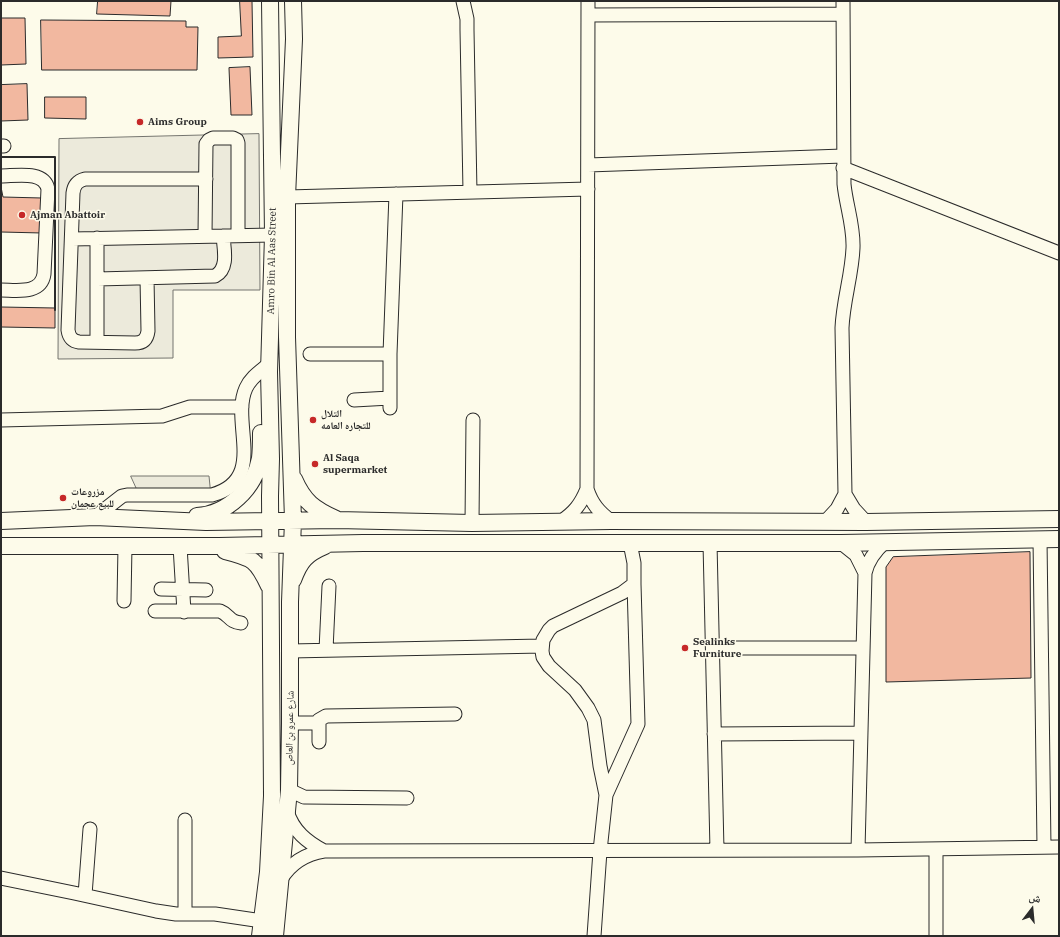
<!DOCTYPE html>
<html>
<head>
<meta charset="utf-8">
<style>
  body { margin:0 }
  #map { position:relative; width:1060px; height:937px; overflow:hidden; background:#fdfbea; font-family:"IBM Plex Serif","Noto Naskh Arabic",serif }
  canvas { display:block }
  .frame { position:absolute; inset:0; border:2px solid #2b2b2b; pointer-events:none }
  .north { position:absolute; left:1012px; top:889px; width:40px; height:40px; -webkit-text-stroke:3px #fdfbea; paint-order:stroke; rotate:16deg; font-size:11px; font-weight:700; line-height:16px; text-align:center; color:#2b2b2b }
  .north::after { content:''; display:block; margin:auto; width:14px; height:18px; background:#2b2b2b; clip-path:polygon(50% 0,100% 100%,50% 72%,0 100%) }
</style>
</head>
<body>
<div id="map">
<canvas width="1060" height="937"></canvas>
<div class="frame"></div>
<div class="north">ش</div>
</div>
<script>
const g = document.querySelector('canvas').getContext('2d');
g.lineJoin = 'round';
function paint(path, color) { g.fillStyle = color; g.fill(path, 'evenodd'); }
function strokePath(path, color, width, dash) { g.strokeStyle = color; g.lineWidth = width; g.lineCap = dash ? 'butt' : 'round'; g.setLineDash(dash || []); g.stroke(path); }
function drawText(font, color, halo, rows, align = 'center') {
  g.font = font + ' "IBM Plex Serif","Noto Naskh Arabic",serif'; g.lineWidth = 3; g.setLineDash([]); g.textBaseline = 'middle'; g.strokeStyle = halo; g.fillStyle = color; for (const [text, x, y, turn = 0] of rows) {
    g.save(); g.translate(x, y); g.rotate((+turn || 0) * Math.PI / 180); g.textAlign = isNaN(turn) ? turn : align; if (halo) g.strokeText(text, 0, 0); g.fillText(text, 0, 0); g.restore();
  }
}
const parking = new Path2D(`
  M259,134L260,290H173V358L58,359L59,139Z
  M131,476H209L211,496L141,498Z`);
const building = new Path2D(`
  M98,1H171L170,16L97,14Z
  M240,1H252L253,57L218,58V37L241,36Z
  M1,18H25L26,64L1,65Z
  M41,20L186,21V27H198L197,70H42Z
  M250,67L252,115H231L229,68Z
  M27,84L28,120L1,121V85Z
  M45,97H86V119L45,118Z
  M1,187L3,197L42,198V233L1,232Z
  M1,307L55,308V328L1,327Z
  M1030,552L1031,678L886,682V567L893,557Z`);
const minor = new Path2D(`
  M463,1L467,19V30L470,192
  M588,1L587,489C592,504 599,512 611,521
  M588,15L843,14
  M1,146H4
  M588,165L843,156
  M843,168L1059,253
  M1,176C16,176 44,170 48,189L44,274C41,295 16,290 1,290
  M287,197L588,189
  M205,236L206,144L209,140L213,138H233L237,140L238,143V235
  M97,238V342
  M72,239L273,235
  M147,278L148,331C147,339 143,343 135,343L79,342C72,341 69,337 68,330L73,193C74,185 77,181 85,179H206
  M97,279L215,276C229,269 224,249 223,236
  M310,354H390
  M354,400L390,398
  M390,408V354L396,194
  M1,420L162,416L190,407H242
  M845,494L854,509L866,522
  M95,517L122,496L127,495H212C268,479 230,423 246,388C251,377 261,371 269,364
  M560,522C574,513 581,504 587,489
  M825,522L837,509L845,494L842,328C843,301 852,275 853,248C854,226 846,205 844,184L843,1
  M472,523L473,420
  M1040,539L1044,847
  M710,543L717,850
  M841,543L856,555L865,573
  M180,546L184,612
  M161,589L206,590
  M124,601L125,546
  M155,611H220C230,615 229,622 241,623
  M713,648H863
  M326,650L329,586
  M290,651L542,646
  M290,723H319
  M714,734L861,733
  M319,742V720L326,716L455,714
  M289,790L304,797L407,798
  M606,795L638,724L634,584
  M287,811C293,831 307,842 324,851
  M858,850L865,573C868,560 875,551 885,542
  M1,878L74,893L156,911L176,914H215L262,921
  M281,879C291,863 305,854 324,851L858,850L1059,847
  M85,895L90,829
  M185,914V820
  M594,936L600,851L606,795L600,766L594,720L588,708L575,690L549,666L543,657L542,651L543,640L549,630L553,626L622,593L634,584V563L630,543
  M936,936V849`);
const major = new Path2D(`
  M294,479C304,502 314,509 336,519
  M197,516C228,514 255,488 260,458C261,450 261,441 261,433
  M1,521L95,517L206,522L337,520L472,523L611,521L866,522L1059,519
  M1,546H219L363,543H841L1059,539
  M225,551C253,558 257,560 269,586
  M293,580C300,561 306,554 325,546
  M260,936L268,872L272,796L270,496L271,459L269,372L273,235L270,1
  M275,936L289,790L290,723V602L293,520L287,337V197L294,39L293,1`);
const wall = new Path2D(`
  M1,157H55V310`);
const markers = [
  [140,122,4,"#c62828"],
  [22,215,4,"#c62828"],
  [313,420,4,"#c62828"],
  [315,464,4,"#c62828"],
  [63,498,4,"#c62828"],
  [685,648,4,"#c62828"]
];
const poiNames = [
  ["Aims Group",148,122],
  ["Ajman Abattoir",30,215],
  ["التلال",321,414],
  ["للتجاره العامه",321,426],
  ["Al Saqa",323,458],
  ["supermarket",323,470],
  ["مزروعات",71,492],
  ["للبيع عجمان",71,504],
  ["Sealinks",693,642],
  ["Furniture",693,654]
];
const streetNames = [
  ["Amro Bin Al Aas Street",272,261,-89],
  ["شارع عمرو بن العاص",290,728,-89]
];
paint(parking, '#eceadb');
strokePath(parking, '#74746e', 1);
paint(building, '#f2b8a0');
strokePath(building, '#2b2b2b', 1);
strokePath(minor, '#2b2b2b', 15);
strokePath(major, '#2b2b2b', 18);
strokePath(minor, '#fdfbea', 13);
strokePath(major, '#fdfbea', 16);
strokePath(wall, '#2b2b2b', 2);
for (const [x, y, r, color] of markers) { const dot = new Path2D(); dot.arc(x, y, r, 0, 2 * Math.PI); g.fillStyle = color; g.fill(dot); strokePath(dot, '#fdfbea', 1.5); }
drawText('bold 10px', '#2b2b2b', '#fdfbea', poiNames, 'left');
drawText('10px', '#2b2b2b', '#fdfbea', streetNames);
</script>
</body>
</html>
